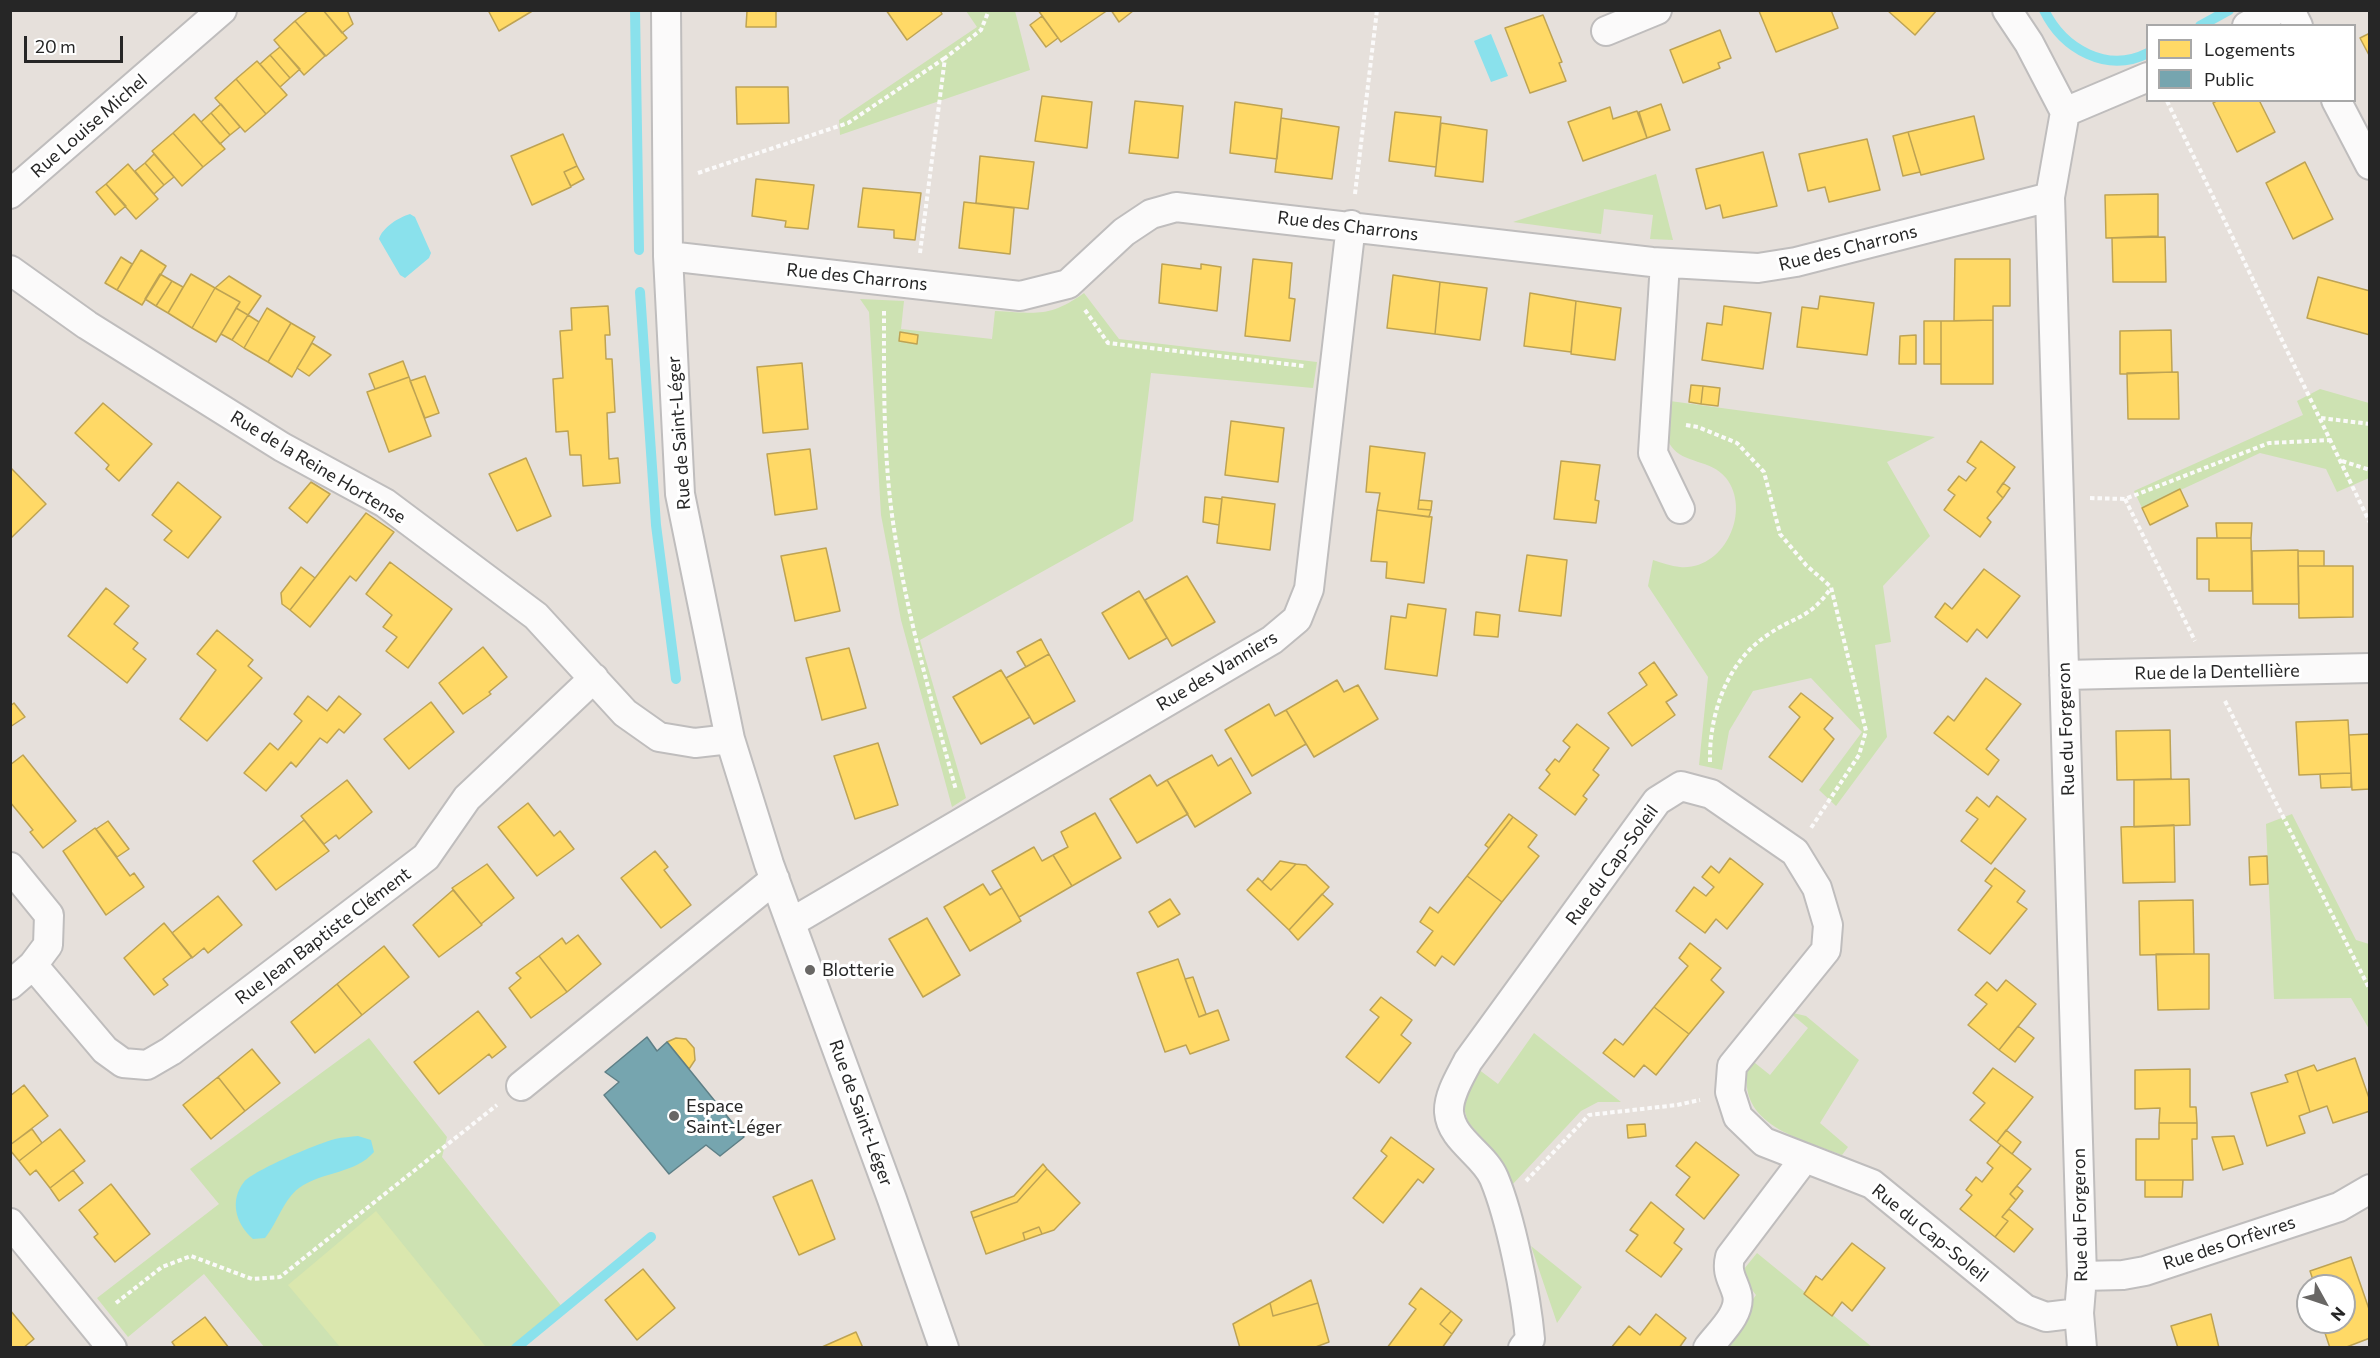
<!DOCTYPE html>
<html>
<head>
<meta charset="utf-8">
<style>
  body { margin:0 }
  #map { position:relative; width:2380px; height:1358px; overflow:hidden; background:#e6e0db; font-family:Commissioner,sans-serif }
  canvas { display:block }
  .frame { position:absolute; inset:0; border:12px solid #262626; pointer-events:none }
  .legend { position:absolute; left:2146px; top:24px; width:210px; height:78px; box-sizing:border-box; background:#fff; border:2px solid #a8a8a8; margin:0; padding:8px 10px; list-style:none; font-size:18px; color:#262626 }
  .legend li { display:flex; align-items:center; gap:12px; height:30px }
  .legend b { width:30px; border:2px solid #a8a8a8 }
  .north { position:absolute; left:2296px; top:1274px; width:60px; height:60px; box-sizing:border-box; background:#fff; border:2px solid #a8a8a8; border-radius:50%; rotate:130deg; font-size:16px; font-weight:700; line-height:24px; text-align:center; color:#262626 }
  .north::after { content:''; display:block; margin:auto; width:21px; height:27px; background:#696765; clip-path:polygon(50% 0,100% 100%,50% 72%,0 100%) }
  .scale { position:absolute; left:24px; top:36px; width:99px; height:27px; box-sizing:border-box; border:3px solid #262626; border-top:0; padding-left:8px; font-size:18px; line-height:21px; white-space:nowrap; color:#262626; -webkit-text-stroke:4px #fff; paint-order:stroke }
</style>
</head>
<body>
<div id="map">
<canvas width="2380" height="1358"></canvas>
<div class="frame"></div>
<ul class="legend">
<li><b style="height:16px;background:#ffd966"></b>Logements</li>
<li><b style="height:16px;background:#76a5af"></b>Public</li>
</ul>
<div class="north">N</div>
<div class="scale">20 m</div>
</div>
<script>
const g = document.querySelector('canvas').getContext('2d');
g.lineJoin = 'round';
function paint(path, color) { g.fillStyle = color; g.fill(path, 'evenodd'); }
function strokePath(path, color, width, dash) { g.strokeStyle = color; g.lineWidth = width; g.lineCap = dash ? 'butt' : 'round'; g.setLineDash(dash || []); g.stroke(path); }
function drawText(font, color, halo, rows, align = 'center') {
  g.font = font + ' Commissioner,sans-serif'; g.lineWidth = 6; g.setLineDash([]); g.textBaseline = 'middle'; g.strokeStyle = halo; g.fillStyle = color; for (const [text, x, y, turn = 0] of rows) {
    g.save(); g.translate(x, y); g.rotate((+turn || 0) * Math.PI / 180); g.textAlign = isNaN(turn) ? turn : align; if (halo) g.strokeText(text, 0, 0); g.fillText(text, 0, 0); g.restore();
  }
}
const green = new Path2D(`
  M966,11H1015L1030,70L840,135L839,120L977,27Z
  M1656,174L1673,240L1650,239L1653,215L1604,209L1601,234L1513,222Z
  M1084,293L1119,339L1317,362L1313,388L1151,373L1133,521L920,640L966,798L952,807L901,620L881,515L869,312L860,299L904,301L901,329L992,339L995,311C1037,313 1049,318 1084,293Z
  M2320,389L2369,403V478L2337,492L2326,469L2260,453L2142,508L2134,491L2303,415L2297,401Z
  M1670,401L1935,437L1887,462L1930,536L1883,586L1891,642L1875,645L1887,737L1836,806L1819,790L1862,732L1811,678L1753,691L1729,731L1722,770L1699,765L1708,677L1648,586L1653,560C1662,563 1671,566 1680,567C1724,571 1752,511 1726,478C1711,459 1683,464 1671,446C1663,434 1668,415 1670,401Z
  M2292,814L2356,940L2369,944V1029L2351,998L2274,999L2266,824Z
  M1789,1012L1806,1016L1859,1060L1820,1123L1848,1147L1842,1155C1795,1137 1731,1123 1750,1059L1770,1075L1808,1028Z
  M1534,1033L1621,1102H1598L1581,1111L1512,1185L1502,1161L1468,1122L1464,1108L1468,1089L1478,1069L1498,1084Z
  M369,1038L447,1137L442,1157L563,1308L516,1347L265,1348L204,1274L128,1337L97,1298L219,1204L190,1169Z
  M1531,1246L1582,1287L1557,1323Z
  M1757,1253L1872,1347L1719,1348L1756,1295L1744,1280V1269Z`);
const pitch = new Path2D(`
  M376,1211L486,1347H340L288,1285Z`);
const water = new Path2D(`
  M1491,34L1508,76L1491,82L1474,41Z
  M410,214L415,217L431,253L429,258L405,278L400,275L379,239C382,228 399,217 410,214Z
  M358,1136L371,1140L374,1152C355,1174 323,1171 299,1188C283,1200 278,1222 265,1238L253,1239C236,1224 229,1201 244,1182C254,1170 319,1143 335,1139C343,1137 351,1137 358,1136Z`);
const homes = new Path2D(`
  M309,10H323L347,38L326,56L295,21Z
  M323,10H347L353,24L342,33Z
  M488,10H534L499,31Z
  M886,10H940L942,14L907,40Z
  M1038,10H1108L1061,42Z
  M1111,10H1132L1133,11L1119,22Z
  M1831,10L1838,28L1776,52L1759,11Z
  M1887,10H1937L1915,35Z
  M747,11H776V27H746Z
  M1543,15L1562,62L1559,63L1566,81L1530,93L1505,28Z
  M1042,16L1058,38L1046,47L1030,25Z
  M295,21L325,56L304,75L274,40Z
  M1720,30L1731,58L1718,63L1720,68L1683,83L1670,50Z
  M2370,33V57L2360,38Z
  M280,47L300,69L290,78L270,55Z
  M270,55L290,78L280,87L260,64Z
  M257,61L287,95L266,114L236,79Z
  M236,79L266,114L245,132L215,98Z
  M736,87H788L789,123L737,124Z
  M1042,96L1092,102L1087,148L1035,141Z
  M2218,100H2259L2275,132L2237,152L2213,103Z
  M1135,101L1183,106L1178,158L1129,153Z
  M1235,102L1282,109L1277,159L1230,153Z
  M221,104L240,127L230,135L211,113Z
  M1661,104L1670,130L1647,138L1639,112Z
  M1610,107L1613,119L1637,111L1647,138L1583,161L1568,122Z
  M1395,112L1441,117L1436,167L1389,161Z
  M211,113L230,135L220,144L201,122Z
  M194,114L225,149L203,167L173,133Z
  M1974,116L1984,159L1921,175L1908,132Z
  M1281,118L1339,127L1332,179L1275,172Z
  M1441,123L1487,130L1483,182L1435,176Z
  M1908,132L1920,172L1903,176L1893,136Z
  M173,133L203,167L182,186L152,151Z
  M563,134L577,166L564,172L571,187L532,205L511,156Z
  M1867,139L1880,190L1829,202L1825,187L1808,191L1799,154Z
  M1763,152L1777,206L1723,218L1720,205L1706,209L1696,169Z
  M154,154L174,177L164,185L145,163Z
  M980,156L1034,162L1028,209L976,203Z
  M2305,162L2333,219L2293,239L2266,183Z
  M145,163L164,185L154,194L135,171Z
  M128,164L158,199L136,219L106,184Z
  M577,166L584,179L571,186L564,172Z
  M756,179L814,185L808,229L785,227L786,221L752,216Z
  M106,184L126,206L115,215L96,192Z
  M863,188L921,193L915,240L894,238V230L858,227Z
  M2158,194V236L2106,238L2105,195Z
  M964,202L1014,208L1010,254L959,248Z
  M2165,237L2166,282H2113L2112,238Z
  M141,250L166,266L142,305L117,290Z
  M121,257L132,264L117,290L105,283Z
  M1253,259L1292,263L1289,298L1295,299L1290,341L1245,336Z
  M1955,259H2010V306H1993V320L1954,321Z
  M1162,264L1201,269V264L1221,267L1217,311L1159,303Z
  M160,274L172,281L156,306L145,299Z
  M191,274L215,288L192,328L168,313Z
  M1393,275L1440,282L1435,334L1387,328Z
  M229,276L261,296L248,315L236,308L240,302L215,288Z
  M2318,277L2370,291V335L2307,318Z
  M172,281L183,287L168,313L156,306Z
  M1440,282L1487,288L1480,340L1435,334Z
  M215,288L240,302L216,342L192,328Z
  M1530,293L1576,301L1571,352L1524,346Z
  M1820,296L1874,303L1867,355L1797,347L1802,307L1818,309Z
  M1576,301L1621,308L1615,360L1571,354Z
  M608,306L610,335H605L606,359H612L615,412L607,413L609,459L618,458L620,483L583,486L581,455H570L568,431L556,432L553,379L563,378L560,331L572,330L571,308Z
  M1724,306L1771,313L1763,369L1702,360L1707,323L1722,325Z
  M236,308L248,315L232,340L221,334Z
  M267,308L291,323L268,362L244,348Z
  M248,315L259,322L244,348L232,340Z
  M1993,320V384H1941V321Z
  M1924,321H1941V364H1924Z
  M291,323L315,337L292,377L268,362Z
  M2171,330L2172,372L2120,374V331Z
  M900,332L918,335L917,344L899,341Z
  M1916,335V364H1899L1900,336Z
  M312,343L331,355L309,376L297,368Z
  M403,361L409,377L375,389L369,374Z
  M802,363L808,429L763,433L757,367Z
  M2178,372L2179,419H2128L2127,373Z
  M425,376L439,413L425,418L410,381Z
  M409,377L431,436L389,452L367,392Z
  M1691,385L1703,386L1701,404L1689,402Z
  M1703,386L1720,388L1718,406L1701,404Z
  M103,403L152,444L119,481L106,469L109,465L75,433Z
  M1231,421L1284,428L1278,482L1225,475Z
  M1981,441L2015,467L1997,492L2003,498L1987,518L1991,522L1980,537L1944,510L1955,495L1948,490L1959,476L1966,481L1976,468L1967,462Z
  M1370,446L1425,453L1418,509L1431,510L1429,517L1377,510L1380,493L1366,492Z
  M810,449L817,509L775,515L767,454Z
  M526,458L551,516L517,531L489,474Z
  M1561,461L1600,465L1595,500L1599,501L1596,523L1554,519Z
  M10,467L46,504L10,539Z
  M178,482L221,517L188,558L164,540L172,531L152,515Z
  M311,482L330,494L307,523L289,508Z
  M2003,483L2010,488L2003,498L1997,492Z
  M2180,489L2188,506L2150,525L2142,508Z
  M1205,497L1222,499L1219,525L1203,522Z
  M1222,497L1275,504L1270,550L1217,543Z
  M1419,500L1432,501L1431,510L1418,509Z
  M1377,510L1432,517L1424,583L1386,578L1387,562L1371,561Z
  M366,513L394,532L356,581L350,576L310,627L290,610Z
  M2216,523H2252L2251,538H2217Z
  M2197,538H2251L2252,591H2209V579H2197Z
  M826,548L840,611L795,621L781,556Z
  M2298,550L2299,604H2253L2252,551Z
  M2298,551H2324V566H2298Z
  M1527,555L1567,560L1561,616L1519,611Z
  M390,562L452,609L408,668L386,651L397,637L383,627L392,615L366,594Z
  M2298,566H2353V617L2299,618Z
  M301,567L315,578L290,610L282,604L281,593Z
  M1984,569L2020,596L1987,638L1977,629L1967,642L1935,617L1945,603L1952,609Z
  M1187,576L1215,622L1172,646L1145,600Z
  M106,588L129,606L114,624L138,643L133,649L146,659L127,683L68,636Z
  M1139,591L1167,638L1129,659L1102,613Z
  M1408,604L1446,609L1437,676L1385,669L1391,616L1406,618Z
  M1476,612L1500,615L1498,637L1474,635Z
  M217,630L253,660L248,666L262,678L207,741L180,719L216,670L197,654Z
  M1041,639L1049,654L1026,667L1017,652Z
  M483,647L507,677L489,692L491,694L463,714L439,683Z
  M849,648L866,708L822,720L806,658Z
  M1049,654L1075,701L1034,724L1006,678Z
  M1654,662L1677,695L1666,702L1675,715L1632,746L1608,713L1647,685L1639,673Z
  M1001,670L1030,717L981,744L953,697Z
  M1986,678L2021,704L1986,749L1999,760L1988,775L1934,733L1948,716L1954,721Z
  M1337,680L1344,692L1358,685L1378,719L1314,757L1286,710Z
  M1801,693L1833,718L1824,729L1834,739L1802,782L1769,757L1800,717L1789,707Z
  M308,696L327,711L339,696L361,714L344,733L339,729L327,743L320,738L296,767L291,762L266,791L244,773L270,743L278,750L302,721L294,714Z
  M431,702L454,732L409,769L384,739Z
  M14,703L25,717L10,727V706Z
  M1269,704L1275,716L1286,710L1306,744L1252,776L1225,730Z
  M2348,720L2351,773L2299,775L2296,722Z
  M1577,724L1609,748L1593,770L1599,775L1583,796L1587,799L1575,815L1539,788L1550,774L1546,770L1555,759L1559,762L1570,747L1563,741Z
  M2170,730L2171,779L2117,780L2116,731Z
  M2370,734V789L2352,790L2349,735Z
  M878,743L898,805L855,819L834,756Z
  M23,755L76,821L43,848L30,832L33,830L10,802V765Z
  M1212,755L1218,766L1231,758L1251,793L1195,827L1167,780Z
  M2351,773V787L2321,788L2320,774Z
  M1150,775L1157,786L1167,780L1188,814L1137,843L1110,799Z
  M2189,779L2190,825L2134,827V780Z
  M347,780L372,812L339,839L336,835L324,844L301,816Z
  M1997,796L2026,819L1991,864L1961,841L1978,819L1966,811L1977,797L1989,807Z
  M528,803L554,836L560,831L574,849L537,876L498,827Z
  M1095,813L1121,858L1072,886L1053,855L1068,847L1061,832Z
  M1509,814L1513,817L1489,848L1485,845Z
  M1513,817L1537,835L1528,847L1539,856L1502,902L1467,876Z
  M304,820L329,851L276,890L253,861Z
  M108,821L129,849L117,857L96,829Z
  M2174,825L2175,882L2123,883L2121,827Z
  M95,828L130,876L134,873L144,887L106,915L63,851Z
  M1034,847L1042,861L1053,855L1072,886L1019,917L992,871Z
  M655,851L668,867L664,870L691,905L661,928L621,878Z
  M2267,856L2268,884L2250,885L2249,857Z
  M1730,858L1763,884L1727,929L1716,919L1705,933L1676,911L1694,887L1706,896L1714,887L1702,877L1711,866L1719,873Z
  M1280,861L1296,864L1271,890L1262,882Z
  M487,864L514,898L481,924L452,888Z
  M1296,864L1306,865L1329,887L1289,930L1247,890L1258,878L1271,890Z
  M1995,868L2025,891L2017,902L2027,909L1990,954L1958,930L1992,886L1985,881Z
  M1467,876L1502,902L1454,965L1442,956L1435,966L1417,952L1433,931L1420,922L1430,907L1438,913Z
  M983,884L990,895L1002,888L1021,921L970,951L944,907Z
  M453,890L482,925L439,957L413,925Z
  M1322,894L1333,904L1298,940L1289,930Z
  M218,896L242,925L208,953L204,948L192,958L172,933Z
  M1170,899L1180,914L1158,927L1149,912Z
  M2193,900L2194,954L2140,955L2139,901Z
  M927,918L960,975L923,997L889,939Z
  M164,923L192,957L163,979L168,985L154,995L124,958Z
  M578,935L601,964L567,992L539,956L562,938L566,944Z
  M1690,943L1721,968L1711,980L1724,992L1689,1034L1654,1007L1688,966L1679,958Z
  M384,946L409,977L362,1015L337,984Z
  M2156,954H2209V1009L2158,1010Z
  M539,956L567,992L531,1018L509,988L521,978L516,973Z
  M1178,959L1199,1017L1218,1010L1229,1040L1190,1054L1186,1045L1165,1052L1137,973Z
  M1193,977L1206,1014L1199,1017L1185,979Z
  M2006,980L2036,1004L1999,1050L1968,1025L1987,1004L1975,995L1987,982L1997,991Z
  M337,984L362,1015L315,1053L291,1022Z
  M1381,997L1412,1020L1401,1035L1411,1043L1379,1083L1346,1057L1379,1017L1370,1010Z
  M1654,1007L1689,1034L1656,1075L1644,1065L1634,1077L1603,1053L1615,1039L1623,1045Z
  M478,1011L506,1047L492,1058L489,1054L439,1094L414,1062Z
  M2018,1026L2034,1038L2015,1062L1999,1050Z
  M676,1038L686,1039L694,1048L695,1060L689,1069L667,1042Z
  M252,1049L280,1083L245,1111L218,1077Z
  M2355,1058L2370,1101V1111L2333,1123L2327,1106L2310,1112L2297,1071L2314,1065L2317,1071Z
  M1993,1068L2033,1097L1997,1142L1970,1120L1985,1103L1973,1093Z
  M2190,1069V1107H2196L2197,1123H2159L2160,1108L2135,1109V1070Z
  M2297,1071L2310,1112L2299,1116L2305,1133L2267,1146L2251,1093L2288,1082L2285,1075Z
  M218,1077L245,1111L211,1139L183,1105Z
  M24,1085L48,1116L10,1145V1096Z
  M2159,1123H2197V1139H2192L2193,1180H2136V1139H2159Z
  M1645,1124L1646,1136L1628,1138L1627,1125Z
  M32,1129L42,1143L19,1161L10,1150V1145Z
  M60,1129L85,1161L50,1188L36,1170L30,1175L19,1161Z
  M2006,1130L2021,1142L2012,1154L1997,1142Z
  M2234,1136L2243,1164L2223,1170L2212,1137Z
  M1391,1137L1434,1169L1423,1183L1418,1179L1383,1223L1353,1198L1387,1156L1381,1151Z
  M1696,1142L1739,1175L1704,1219L1676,1195L1690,1177L1676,1166Z
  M2001,1145L2031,1169L2010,1194L2016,1200L2002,1217L2008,1221L1995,1237L1960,1209L1972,1195L1966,1190L1976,1177L1982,1182L1993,1168L1987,1163Z
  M1043,1164L1047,1169L1017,1202L973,1218L971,1212L1014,1196Z
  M1047,1169L1080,1203L1054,1230L1042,1234L1039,1227L1023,1233L1025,1240L986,1254L973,1218L1017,1202Z
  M73,1170L83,1183L59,1201L50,1188Z
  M812,1180L835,1239L799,1255L773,1197Z
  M2145,1180H2183L2182,1197H2145Z
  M111,1184L150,1234L115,1262L94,1237L98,1234L79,1210Z
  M2017,1186L2023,1191L2016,1200L2010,1194Z
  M1651,1202L1684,1229L1674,1243L1682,1249L1661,1277L1626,1251L1638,1235L1630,1230Z
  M2009,1209L2033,1229L2014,1252L1995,1237L2008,1221L2002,1217Z
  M1039,1227L1042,1234L1025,1240L1023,1233Z
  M1852,1243L1885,1268L1852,1311L1842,1302L1832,1316L1804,1294L1816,1276L1822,1280Z
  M2351,1257L2370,1312V1338L2344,1348H2330L2325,1333L2330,1331L2327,1322H2344V1286H2315L2310,1271Z
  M643,1269L675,1308L637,1340L605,1300Z
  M1311,1280L1318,1303L1273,1316L1270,1303Z
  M1421,1288L1451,1311L1440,1324L1452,1334L1442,1348H1387L1416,1309L1409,1304Z
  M1270,1303L1273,1316L1318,1303L1329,1342L1313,1348H1240L1233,1324Z
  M10,1310L34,1339L23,1348H10Z
  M1451,1311L1462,1320L1452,1334L1440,1324Z
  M1656,1314L1686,1338L1679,1348H1611L1629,1326L1640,1335Z
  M2211,1314L2219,1348H2178L2171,1326Z
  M205,1317L229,1348H176L172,1342Z
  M856,1332L863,1348H822V1347Z`);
const public = new Path2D(`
  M647,1037L657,1051L667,1042L744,1137L720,1156L706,1145L669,1174L604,1095L619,1082L605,1072Z`);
const stream = new Path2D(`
  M635,10L639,250
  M2044,10C2063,49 2107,74 2148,53
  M2200,26L2229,10
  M640,292L656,525L676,679
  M516,1348L651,1237`);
const path = new Path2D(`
  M2167,101L2370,523
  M698,173L848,123L945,58
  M1355,194L1377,10
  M920,253L945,58L981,30L989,10
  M1085,310L1108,343L1304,366
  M884,311C884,379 883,447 892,515C905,609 931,699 956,790
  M2321,418L2370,424
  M1686,425L1698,427L1737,443L1764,472L1780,534L1806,565L1831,587L1866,731L1859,755L1811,828
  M2342,461L2370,470
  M2090,498L2125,499L2269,443L2331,440
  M2125,499L2195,641
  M2225,701L2370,990
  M1710,762C1709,716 1726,663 1766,636C1794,616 1809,620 1831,588
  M1526,1181L1589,1115L1677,1105L1700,1100
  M116,1303L162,1267L191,1256L252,1279L280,1277L497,1105`);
const street = new Path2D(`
  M666,10L668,256L680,494L730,739L769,864L892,1199L944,1348
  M2007,10L2029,43L2065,112
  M2290,10L2298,26
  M2247,26L2276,10
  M1606,31L1657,10
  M2336,100L2370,165
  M2065,112L2050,197L2082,1276L2079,1313L2082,1348
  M2065,112L2148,77
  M10,194L222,10
  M668,256L1020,296L1068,284L1124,232L1151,214L1176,207L1652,262L1758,268L1796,262L2050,197
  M1665,263L1653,453L1680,509
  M10,270L87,325L282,447L385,503L536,616L625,713L659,737L695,743L730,739
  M2064,675L2370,668
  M10,867L49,915L48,945L33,965L10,985
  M792,922L1272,640L1297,619L1309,589L1351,225
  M33,965L105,1050L123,1063L147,1065L171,1051L426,857L467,798L594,678
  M521,1086L775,879
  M10,1223L112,1348
  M2082,1276L2123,1275L2145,1271L2339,1207L2370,1189
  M1523,1348L1530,1339C1526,1295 1511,1219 1494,1178C1484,1154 1451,1140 1449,1112C1448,1095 1461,1075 1468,1061L1657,801L1681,786L1711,794L1795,852L1817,888L1828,925L1826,950L1732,1066L1730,1092L1738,1117L1764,1142L1872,1184L2025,1309L2046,1317L2079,1313
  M1708,1348C1718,1334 1742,1314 1737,1294C1733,1280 1726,1273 1730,1257L1804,1159`);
const markers = [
  [810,970,6,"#696765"],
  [674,1116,6,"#696765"]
];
const streetNames = [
  ["Rue Louise Michel",89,126,-41],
  ["Rue des Charrons",1348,226,7],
  ["Rue des Charrons",1848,248,-14],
  ["Rue des Charrons",857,277,6],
  ["Rue de Saint-Léger",679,433,-94],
  ["Rue de la Reine Hortense",318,467,31],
  ["Rue des Vanniers",1217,671,-31],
  ["Rue de la Dentellière",2217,672,-1],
  ["Rue du Forgeron",2066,729,-92],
  ["Rue du Cap-Soleil",1612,865,-54],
  ["Rue Jean Baptiste Clément",323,936,-37],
  ["Rue de Saint-Léger",861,1113,70],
  ["Rue du Forgeron",2080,1215,-91],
  ["Rue du Cap-Soleil",1930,1233,39],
  ["Rue des Orfèvres",2229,1243,-18]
];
const poiNames = [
  ["Blotterie",822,970],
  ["Espace",686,1106],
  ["Saint-Léger",686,1127]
];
paint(green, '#cde2b2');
paint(pitch, '#dae7ae');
paint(water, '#8ae1ec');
paint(homes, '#ffd966');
strokePath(homes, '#bea353', 1.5);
paint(public, '#76a5af');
strokePath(public, '#5e7f86', 1.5);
strokePath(stream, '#8ae1ec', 10);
strokePath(street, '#bfbdbd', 32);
strokePath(path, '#fbfafa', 4, [4.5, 3]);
strokePath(street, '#fbfafa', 28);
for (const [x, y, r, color] of markers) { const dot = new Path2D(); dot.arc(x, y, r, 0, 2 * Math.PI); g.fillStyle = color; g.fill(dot); strokePath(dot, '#fff', 2); }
drawText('18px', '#262626', '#fff', streetNames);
drawText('18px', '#262626', '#fff', poiNames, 'left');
</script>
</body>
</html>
